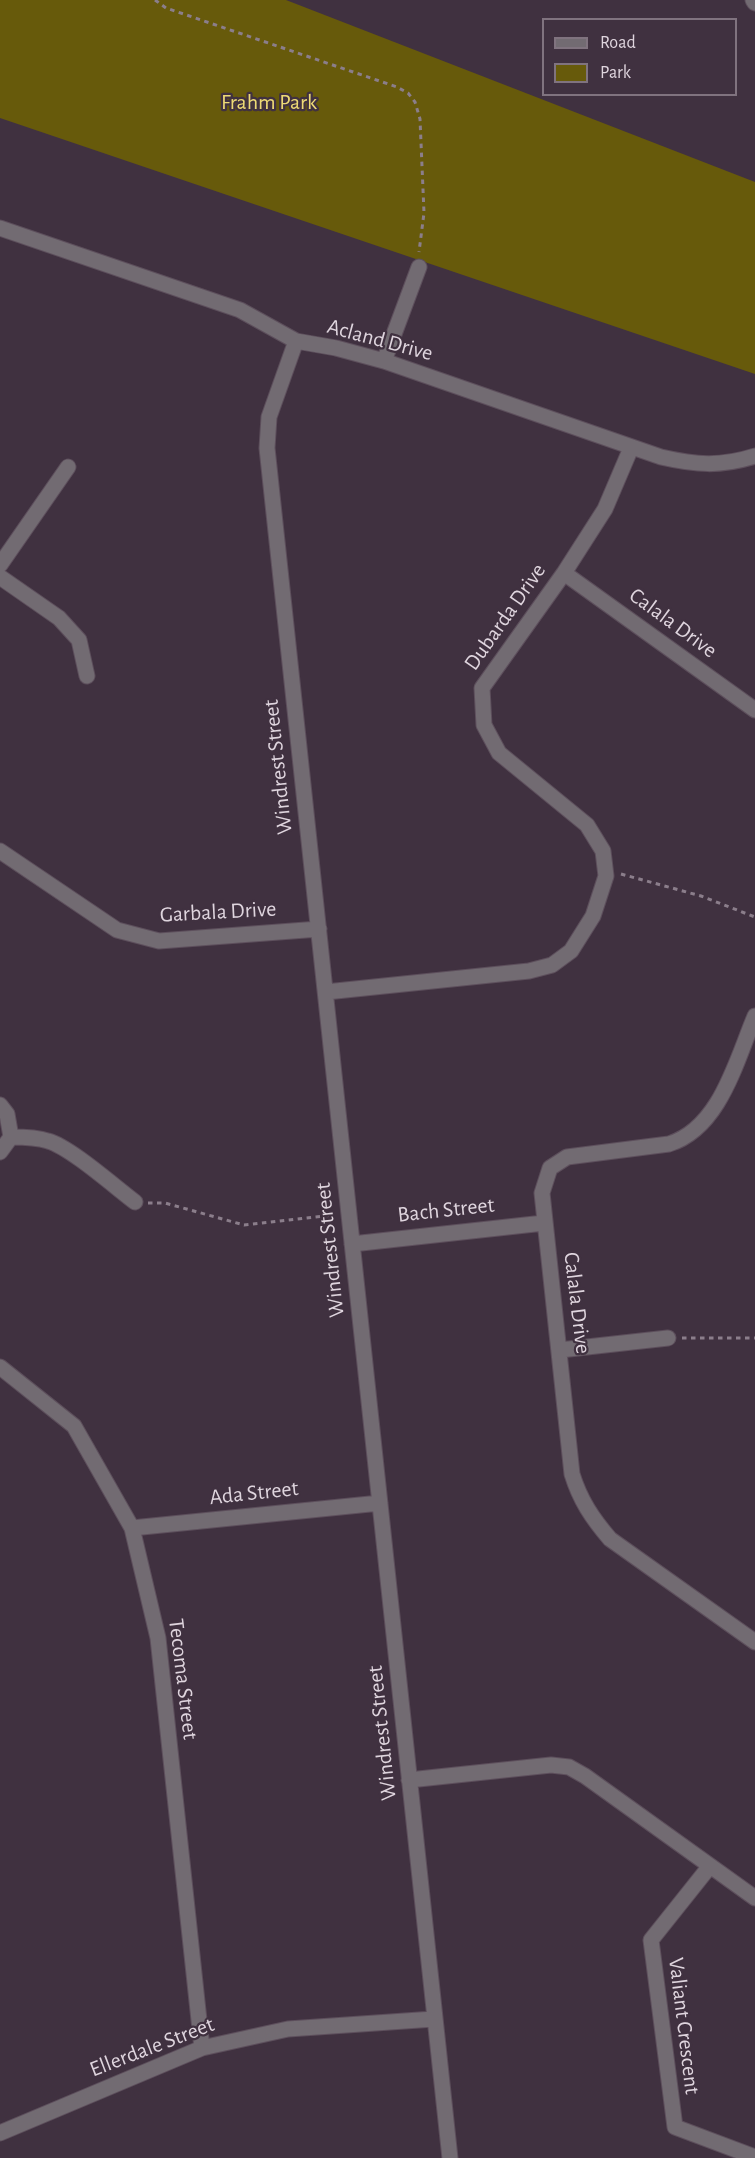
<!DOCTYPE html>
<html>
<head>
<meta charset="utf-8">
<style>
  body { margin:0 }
  #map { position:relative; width:755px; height:2158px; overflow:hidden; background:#403140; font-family:"Alegreya Sans",sans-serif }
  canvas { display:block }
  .legend { position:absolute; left:542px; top:18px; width:195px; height:78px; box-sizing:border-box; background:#403140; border:2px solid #80737f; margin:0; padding:8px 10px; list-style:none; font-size:18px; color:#dfd5de }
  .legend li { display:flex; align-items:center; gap:12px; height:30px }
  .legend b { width:30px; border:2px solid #80737f }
</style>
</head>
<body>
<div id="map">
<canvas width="755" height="2158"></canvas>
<ul class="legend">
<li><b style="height:8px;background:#726b72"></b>Road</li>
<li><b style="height:16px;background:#675a0b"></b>Park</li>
</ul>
</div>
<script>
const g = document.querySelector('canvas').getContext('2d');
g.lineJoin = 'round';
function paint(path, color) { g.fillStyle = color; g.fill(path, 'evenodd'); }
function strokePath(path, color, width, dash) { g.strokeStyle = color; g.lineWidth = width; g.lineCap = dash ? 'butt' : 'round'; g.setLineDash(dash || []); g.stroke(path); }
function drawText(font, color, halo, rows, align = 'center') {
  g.font = font + ' "Alegreya Sans",sans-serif'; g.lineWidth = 4.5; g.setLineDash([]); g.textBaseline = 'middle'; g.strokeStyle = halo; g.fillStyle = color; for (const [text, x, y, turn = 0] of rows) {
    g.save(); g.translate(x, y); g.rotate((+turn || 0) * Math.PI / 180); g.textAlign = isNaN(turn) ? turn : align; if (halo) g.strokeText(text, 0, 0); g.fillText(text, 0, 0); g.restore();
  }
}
const green = new Path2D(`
  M0,0H286L755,182V374L0,118Z`);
const path = new Path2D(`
  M155,0L166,8L397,87L408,93L415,102L420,119L424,213L419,252
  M621,874L701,896L755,917
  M148,1203H165L244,1225L334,1215
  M682,1338H755`);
const minor = new Path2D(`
  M753,0L755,3
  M0,228L240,310L296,341L336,348L384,361L661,457C696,465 720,467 755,456
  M296,341L269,417L267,448L450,2158
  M384,361L419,267
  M0,565L68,467
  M564,573L755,710
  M0,577L59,618L79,640L87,676
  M0,851L117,930L159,941L319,929
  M326,992L529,971L552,965L571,951L593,916L606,876L603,851L587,825L499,753L484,725L482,688L564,573L605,509L631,448
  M755,1016C736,1061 720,1128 669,1144L567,1157L550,1168L542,1193L572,1474C580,1500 592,1518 610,1539L755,1642
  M0,1105L7,1114L11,1137
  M11,1137C23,1137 36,1137 48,1141C70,1147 115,1187 135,1202
  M0,1152L11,1137
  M352,1244L544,1223
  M560,1350L668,1338
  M0,1367L74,1426L132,1528L158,1638L202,2048
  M132,1528L380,1503
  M409,1780L551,1765L569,1767L585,1776L755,1898
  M710,1866L651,1940L675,2127L755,2157
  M0,2133L202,2048L288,2029L434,2019`);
const parkNames = [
  ["Frahm Park",269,102]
];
const streetNames = [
  ["Acland Drive",380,340,15],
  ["Dubarda Drive",505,617,-55],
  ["Calala Drive",673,623,36],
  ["Windrest Street",278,767,-96],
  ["Garbala Drive",218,912,-3],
  ["Bach Street",446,1210,-6],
  ["Windrest Street",330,1250,-96],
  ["Calala Drive",577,1303,83],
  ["Ada Street",254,1493,-6],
  ["Tecoma Street",183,1679,83],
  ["Windrest Street",382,1733,-96],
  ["Valiant Crescent",684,2026,83],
  ["Ellerdale Street",152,2047,-21]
];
paint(green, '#675a0b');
strokePath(minor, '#5d4f5c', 17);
strokePath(path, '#8b7e8b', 3, [4.5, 4.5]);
strokePath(minor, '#726b72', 15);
drawText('22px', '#edda75', '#403140', parkNames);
drawText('22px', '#dfd5de', '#403140', streetNames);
</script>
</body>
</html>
